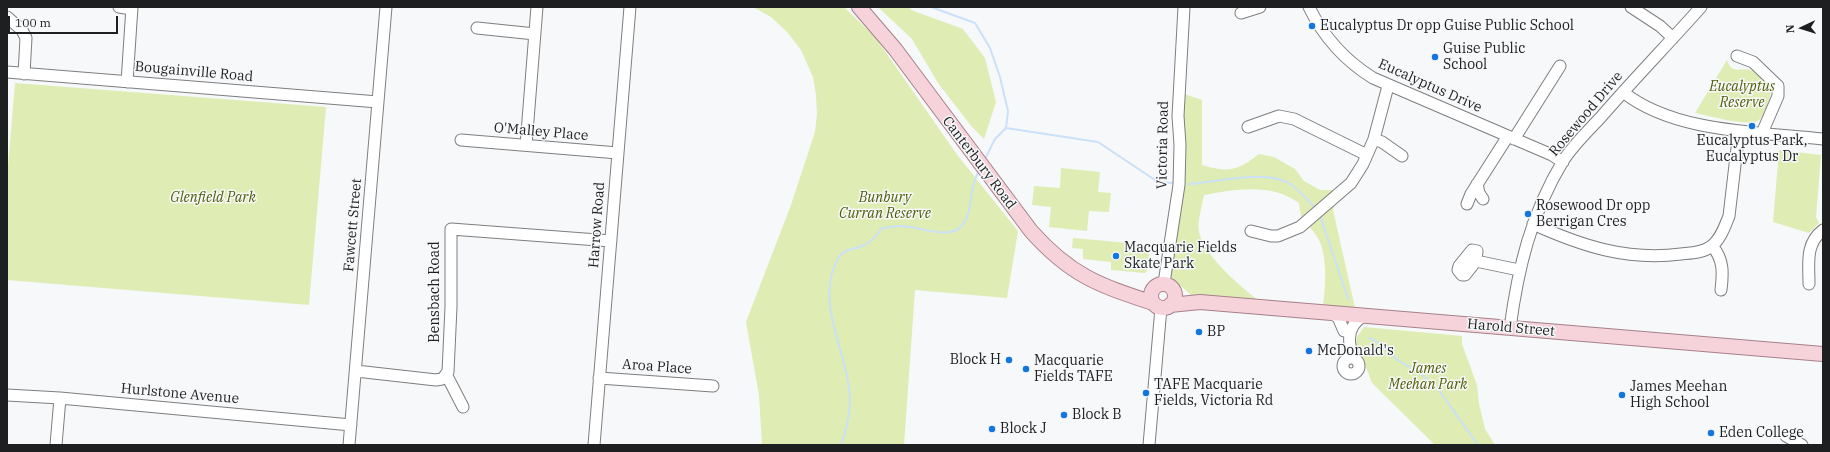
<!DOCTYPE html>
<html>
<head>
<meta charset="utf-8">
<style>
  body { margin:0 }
  #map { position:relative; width:1830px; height:452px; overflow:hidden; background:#f6f8fa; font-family:"IBM Plex Serif",serif }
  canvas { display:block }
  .frame { position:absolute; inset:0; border:8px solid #1e1f20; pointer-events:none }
  .north { position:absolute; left:1782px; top:8px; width:40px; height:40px; -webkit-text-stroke:3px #f6f8fa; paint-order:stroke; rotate:266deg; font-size:11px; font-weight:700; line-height:16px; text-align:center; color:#1e1f20 }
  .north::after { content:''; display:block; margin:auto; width:14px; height:18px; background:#1e1f20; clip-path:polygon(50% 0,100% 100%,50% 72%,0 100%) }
  .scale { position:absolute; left:8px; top:16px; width:110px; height:18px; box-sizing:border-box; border:2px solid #1e1f20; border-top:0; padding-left:5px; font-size:12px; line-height:14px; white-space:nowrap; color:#1e1f20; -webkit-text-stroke:3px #f6f8fa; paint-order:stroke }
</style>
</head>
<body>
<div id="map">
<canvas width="1830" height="452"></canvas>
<div class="frame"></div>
<div class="north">N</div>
<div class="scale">100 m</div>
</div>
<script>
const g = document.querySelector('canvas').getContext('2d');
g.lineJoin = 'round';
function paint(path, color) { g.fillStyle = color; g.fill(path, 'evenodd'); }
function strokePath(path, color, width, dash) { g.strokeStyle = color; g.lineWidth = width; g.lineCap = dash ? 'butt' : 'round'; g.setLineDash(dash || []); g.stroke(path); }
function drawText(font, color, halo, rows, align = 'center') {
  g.font = font + ' "IBM Plex Serif",serif'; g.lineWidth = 3; g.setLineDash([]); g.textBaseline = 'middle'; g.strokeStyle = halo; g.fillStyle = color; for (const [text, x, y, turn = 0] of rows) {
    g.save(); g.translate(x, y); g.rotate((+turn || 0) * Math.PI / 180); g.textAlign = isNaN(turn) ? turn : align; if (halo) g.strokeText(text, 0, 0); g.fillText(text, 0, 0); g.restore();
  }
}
const green = new Path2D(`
  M753,7H844L875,37L958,156L1018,231L1007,298L915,290L904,445H762L759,395L746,322L791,205L815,132L817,114L816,95L813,77L801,50L787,32L771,17Z
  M878,7H909L911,10L963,29L985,58L996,102L984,139L972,127L938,83L912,39Z
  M1727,60C1732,77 1743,65 1753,71C1760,74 1766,83 1772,88C1770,97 1766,114 1759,120C1750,128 1707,115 1695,113Z
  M15,83L326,107L309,305L7,280V179Z
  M1184,94L1202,100V165C1229,173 1237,171 1259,154L1274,157L1295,169L1304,181L1320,190H1337L1333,210L1355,308L1323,305C1326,286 1328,251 1316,235C1304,218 1302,227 1299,203C1272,183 1235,189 1204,195C1202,206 1197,222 1199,232C1205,257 1239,285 1259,301L1193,297L1169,275L1183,192Z
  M1779,150L1821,155L1816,217L1819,223L1809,233L1773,222Z
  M1061,168L1100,172L1098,192L1111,193L1109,212L1089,211L1087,231L1049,227L1051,207L1032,205L1034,186L1060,188Z
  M1073,238L1129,243L1128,246L1147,250L1149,253L1147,271L1145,273L1111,270V262L1083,259V249L1072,248Z
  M1364,327L1462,336V344L1477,385L1479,404L1485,429L1495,445H1435L1372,383L1361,354L1356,346L1357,337Z`);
const stream = new Path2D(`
  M931,7L975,23L990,48L1000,77L1008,111L1006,128L995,139L984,161
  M1006,128L1098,142L1158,182L1172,183
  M1189,184C1216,182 1266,169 1290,184C1299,190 1308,200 1315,208
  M1320,215L1348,299
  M1369,338L1376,341L1399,361L1421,374L1438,389L1478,445
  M841,445C847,428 852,406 849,388C844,347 816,301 837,260C843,248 851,251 862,246C870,243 877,235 882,228C888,228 894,226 900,226C920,225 954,245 966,220C971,209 970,198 973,187C974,181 977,175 979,170`);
const minor = new Path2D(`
  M119,7L132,9
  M1309,7C1324,38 1344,60 1373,78L1552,155L1563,162
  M1631,7L1660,26L1673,38
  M1241,13L1260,7
  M7,17L22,30L26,38L24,74
  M477,28L535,34
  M1737,56L1753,62L1778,86V96L1762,133
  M7,72L378,102
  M127,82L132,7
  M1623,92C1674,133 1760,132 1823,139
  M1248,127L1279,116L1294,119L1367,155
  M1374,139L1382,142L1402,156
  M1514,139L1560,66
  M461,140L618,153
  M526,145L537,7
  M1477,184L1479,193L1483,199
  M1467,204L1471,194L1508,136
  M1533,224C1582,246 1627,261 1681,254C1691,253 1702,253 1710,247C1720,241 1725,226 1729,216L1739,131
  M1251,231L1271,236H1278L1300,227L1351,183L1363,164L1374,139L1388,86
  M1712,246C1724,259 1723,274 1721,290
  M1472,250L1477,251L1476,261L1465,275H1462L1458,270L1459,266Z
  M1476,261L1519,270
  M1164,283L1179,185L1180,145L1178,116L1184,7
  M1809,284C1809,263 1805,244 1823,230
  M1330,313L1338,317L1344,331
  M1510,328C1518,268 1531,214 1563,161C1573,145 1588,131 1601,117C1633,80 1668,44 1701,7
  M1343 366a8 8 0 1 1 16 0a8 8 0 1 1-16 0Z
  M1354,358C1347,342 1347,325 1364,316
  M356,371L436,380L442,379L448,372L451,307V229L611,241
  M446,374L463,407
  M599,378L713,386
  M7,395L60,398L351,425
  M1786,436L1802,445
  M56,445L60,398
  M349,445L386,7
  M594,445L630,7
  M1149,445L1161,308`);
const major = new Path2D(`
  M859,7L895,49L1031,231C1070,275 1098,285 1153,303
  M1151 296a12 12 0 1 1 24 0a12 12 0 1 1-24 0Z
  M1170,305L1200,302L1823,354`);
const markers = [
  [1312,26,4,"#1276de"],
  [1435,57,4,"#1276de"],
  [1752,126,4,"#1276de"],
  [1528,214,4,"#1276de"],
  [1116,256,4,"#1276de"],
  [1199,332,4,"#1276de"],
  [1309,351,4,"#1276de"],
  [1009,360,4,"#1276de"],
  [1026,369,4,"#1276de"],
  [1146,393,4,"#1276de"],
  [1622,395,4,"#1276de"],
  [1064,415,4,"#1276de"],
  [992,429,4,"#1276de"],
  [1711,433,4,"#1276de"]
];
const poiNames = [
  ["Eucalyptus Dr opp Guise Public School",1320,26],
  ["Guise Public",1443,49],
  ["School",1443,65],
  ["Eucalyptus Park,",1752,141,"center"],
  ["Eucalyptus Dr",1752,157,"center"],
  ["Rosewood Dr opp",1536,206],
  ["Berrigan Cres",1536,222],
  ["Macquarie Fields",1124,248],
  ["Skate Park",1124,264],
  ["BP",1207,332],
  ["McDonald's",1317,351],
  ["Block H",1001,360,"right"],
  ["Macquarie",1034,361],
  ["Fields TAFE",1034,377],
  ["TAFE Macquarie",1154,385],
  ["Fields, Victoria Rd",1154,401],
  ["James Meehan",1630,387],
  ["High School",1630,403],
  ["Block B",1072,415],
  ["Block J",1000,429],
  ["Eden College",1719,433]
];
const streetNames = [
  ["Bougainville Road",194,72,5],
  ["Eucalyptus Drive",1430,86,24],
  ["Rosewood Drive",1586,114,-50],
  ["O'Malley Place",541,132,5],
  ["Victoria Road",1163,145,-89],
  ["Canterbury Road",979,163,53],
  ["Fawcett Street",353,225,-85],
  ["Harrow Road",597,225,-86],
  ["Bensbach Road",435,292,-90],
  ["Harold Street",1511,328,5],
  ["Aroa Place",657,367,4],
  ["Hurlstone Avenue",180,394,5]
];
const parkNames = [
  ["Eucalyptus",1742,87],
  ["Reserve",1742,103],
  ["Glenfield Park",213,198],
  ["Bunbury",885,198],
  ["Curran Reserve",885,214],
  ["James",1428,369],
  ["Meehan Park",1428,385]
];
paint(green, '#dfecb4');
strokePath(stream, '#cae1f8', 2);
strokePath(minor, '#7d7e80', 13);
strokePath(major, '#a6808a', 16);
strokePath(minor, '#fff', 11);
strokePath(major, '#f6d3db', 14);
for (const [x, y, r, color] of markers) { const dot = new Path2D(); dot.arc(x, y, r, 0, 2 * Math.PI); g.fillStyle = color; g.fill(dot); strokePath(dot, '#f6f8fa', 1.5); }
drawText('14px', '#1e1f20', '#f6f8fa', poiNames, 'left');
drawText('14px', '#1e1f20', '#f6f8fa', streetNames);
drawText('italic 14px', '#515d03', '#f6f8fa', parkNames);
</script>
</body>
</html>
